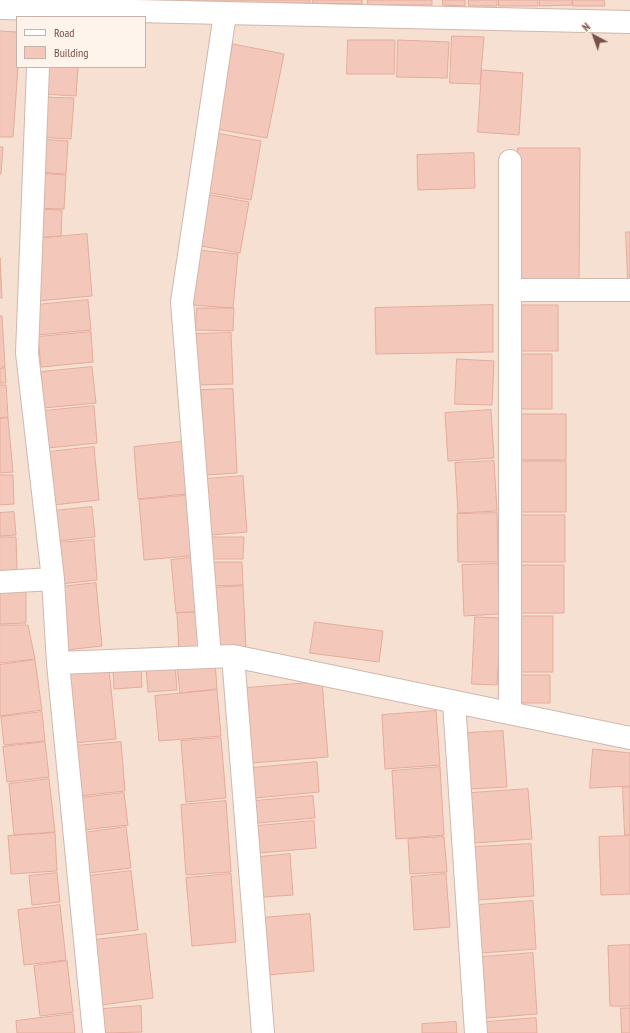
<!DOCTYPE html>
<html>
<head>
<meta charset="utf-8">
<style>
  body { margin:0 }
  #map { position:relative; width:630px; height:1033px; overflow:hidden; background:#fdefe4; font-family:"PT Sans Narrow",sans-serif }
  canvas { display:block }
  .legend { position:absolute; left:16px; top:16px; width:130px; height:52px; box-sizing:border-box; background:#fff4eb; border:1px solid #c8b3aa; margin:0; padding:5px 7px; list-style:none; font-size:12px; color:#765149 }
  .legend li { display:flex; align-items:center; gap:8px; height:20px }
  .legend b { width:20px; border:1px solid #c8b3aa }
  .north { position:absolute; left:574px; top:16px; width:40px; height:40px; -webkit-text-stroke:3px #fff4eb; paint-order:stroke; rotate:319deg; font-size:11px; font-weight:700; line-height:16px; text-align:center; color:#765149 }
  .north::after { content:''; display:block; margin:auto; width:14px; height:18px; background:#765149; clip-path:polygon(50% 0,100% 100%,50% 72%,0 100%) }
</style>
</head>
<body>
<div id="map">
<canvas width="630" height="1033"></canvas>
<ul class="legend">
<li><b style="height:5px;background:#fff"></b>Road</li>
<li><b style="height:11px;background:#f3c8bb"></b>Building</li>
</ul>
<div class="north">N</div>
</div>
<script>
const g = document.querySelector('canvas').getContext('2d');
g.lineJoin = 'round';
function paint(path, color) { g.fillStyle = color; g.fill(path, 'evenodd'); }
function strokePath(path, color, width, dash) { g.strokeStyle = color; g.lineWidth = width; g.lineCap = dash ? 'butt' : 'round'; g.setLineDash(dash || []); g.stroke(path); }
const residential = new Path2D(`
  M0,0H630V1033H0ZM17,17H145V67H17Z`);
const building = new Path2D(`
  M180,0H241V4H180Z
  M243,0H310V3H243Z
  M313,0H362V4L313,3Z
  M368,0H432V5H368Z
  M443,0H465V6L443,5Z
  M469,0H497V6H469Z
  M499,0H538V6H499Z
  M540,0H572V5L540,6Z
  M573,0H604L605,6H573Z
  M0,31L17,32L18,67L13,137H0Z
  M452,36L484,37L480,84L450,83Z
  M348,40H395L394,74H347Z
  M398,40L449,42L447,78L397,77Z
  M233,44L284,54L267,138L216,129Z
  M43,67H78L76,96L42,94Z
  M482,70L523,73L519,135L478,132Z
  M41,97L74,98L71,139L39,137Z
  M216,133L261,141L251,200L205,192Z
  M39,139L68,141L66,174L37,172Z
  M0,147H3L1,174H0Z
  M518,148H580L579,280H517Z
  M474,153L475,188L418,190L417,155Z
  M37,173L66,175L64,209L34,208Z
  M205,194L249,202L240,253L196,245Z
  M34,209L62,210L61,236L34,238Z
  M626,232H630V279H628Z
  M87,234L92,296L37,301L34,239Z
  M197,250L238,254L233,308L192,305Z
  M0,258L2,298H0Z
  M88,300L91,330L38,335L36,305Z
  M493,305V352L376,354L375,308Z
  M519,305H558V351H519Z
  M197,308H234L233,331L196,330Z
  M0,316H2L5,367H0Z
  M91,332L93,362L41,367L38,337Z
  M231,333L233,384L198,385L196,334Z
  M519,354H552V409H519Z
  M457,359L494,361L492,405L455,404Z
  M92,367L96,403L44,408L41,372Z
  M5,368L6,383H0V369Z
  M0,385H6L8,417L0,418Z
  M233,389L237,473L205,475L201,390Z
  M94,406L97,443L48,448L44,411Z
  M491,410L494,458L448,461L445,413Z
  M520,414H566V460H520Z
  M8,418L13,472L0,473V419Z
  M189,441L194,493L138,499L134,447Z
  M94,447L99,500L53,505L48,452Z
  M494,461L497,511L458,513L455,463Z
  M519,461H566V512H519Z
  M0,475H13L14,504L0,505Z
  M243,476L247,532L211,535L206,479Z
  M194,495L199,555L144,560L139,500Z
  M92,507L95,537L56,541L53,511Z
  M14,512L16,535L0,536V513Z
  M497,513L498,562H458L457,514Z
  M519,515H565V562H519Z
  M0,537H16L17,570L0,571Z
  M211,537H244L243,559H211Z
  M94,540L97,580L60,584L56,543Z
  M199,557L204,611L176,613L171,560Z
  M212,562H242L243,585L212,586Z
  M498,564L499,614L464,616L462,565Z
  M518,565H564V613H518Z
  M96,583L102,646L66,650L60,587Z
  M243,586L246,649L216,651L212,588Z
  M26,591V623L0,624V592Z
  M204,612L206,650L179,652L177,613Z
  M518,616H553V672H518Z
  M475,617L501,618L497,685L472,684Z
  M315,622L383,631L379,662L310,653Z
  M0,625H28L35,659L0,663Z
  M35,660L42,710L0,716V665Z
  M215,662L217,689L180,693L177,666Z
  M175,665L177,690L148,692L146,668Z
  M141,666L142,687L114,689L113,668Z
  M109,668L116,739L74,743L67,672Z
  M518,675H550V703H518Z
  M322,682L328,757L252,763L246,688Z
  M217,690L221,736L159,741L155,696Z
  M436,711L440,765L385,769L382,715Z
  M42,712L45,741L4,745L1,717Z
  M503,731L507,787L470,789L467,733Z
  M221,738L226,798L186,802L181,741Z
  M45,742L49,777L7,782L3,747Z
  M121,742L125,791L79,796L74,746Z
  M593,749L630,753V786L590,788Z
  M317,762L319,792L255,798L252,768Z
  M440,767L444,835L396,839L392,771Z
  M49,779L55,832L14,835L9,784Z
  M623,787H630V834L625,835Z
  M528,789L532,839L474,843L471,793Z
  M124,793L128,825L83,830L80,798Z
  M313,796L315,818L257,823L255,801Z
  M226,801L231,872L186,875L181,805Z
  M314,821L316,848L259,853L257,826Z
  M126,827L131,868L88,873L83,833Z
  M55,833L57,871L11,874L8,836Z
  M630,836V894L601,895L599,837Z
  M444,837L447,872L410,874L408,839Z
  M531,844L534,896L477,900L474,847Z
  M290,854L293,895L263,897L260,857Z
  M131,871L138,930L95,935L88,876Z
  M57,873L60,902L32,905L29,876Z
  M231,874L236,942L192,946L186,878Z
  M446,874L450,927L414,930L411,877Z
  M533,901L536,949L481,953L477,905Z
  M60,905L66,960L24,965L18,910Z
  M310,914L314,971L267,975L262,918Z
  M146,934L153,998L102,1005L94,940Z
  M630,945V1006H610L608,946Z
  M533,953L537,1014L486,1018L482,957Z
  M67,961L73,1012L40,1016L34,966Z
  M141,1006L142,1032L105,1033L103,1009Z
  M621,1008H630V1033H622Z
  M73,1014L75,1033H17L16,1021Z
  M536,1018L537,1033H487L486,1022Z
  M456,1022L457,1033H422V1024Z`);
const minor = new Path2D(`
  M0,8L630,22
  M38,67L27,353L53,579L58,663L94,1033
  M510,290H630
  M0,582L53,579
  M233,656L263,1033
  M210,657L182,302L225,14
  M58,663L233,656L630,738
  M454,702L476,1033
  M510,713V161`);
paint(residential, '#f5e0d2');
paint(building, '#f3c8bb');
strokePath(building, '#e6ab9b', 1);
strokePath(minor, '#d1b7ad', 24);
strokePath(minor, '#fff', 22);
</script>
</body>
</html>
